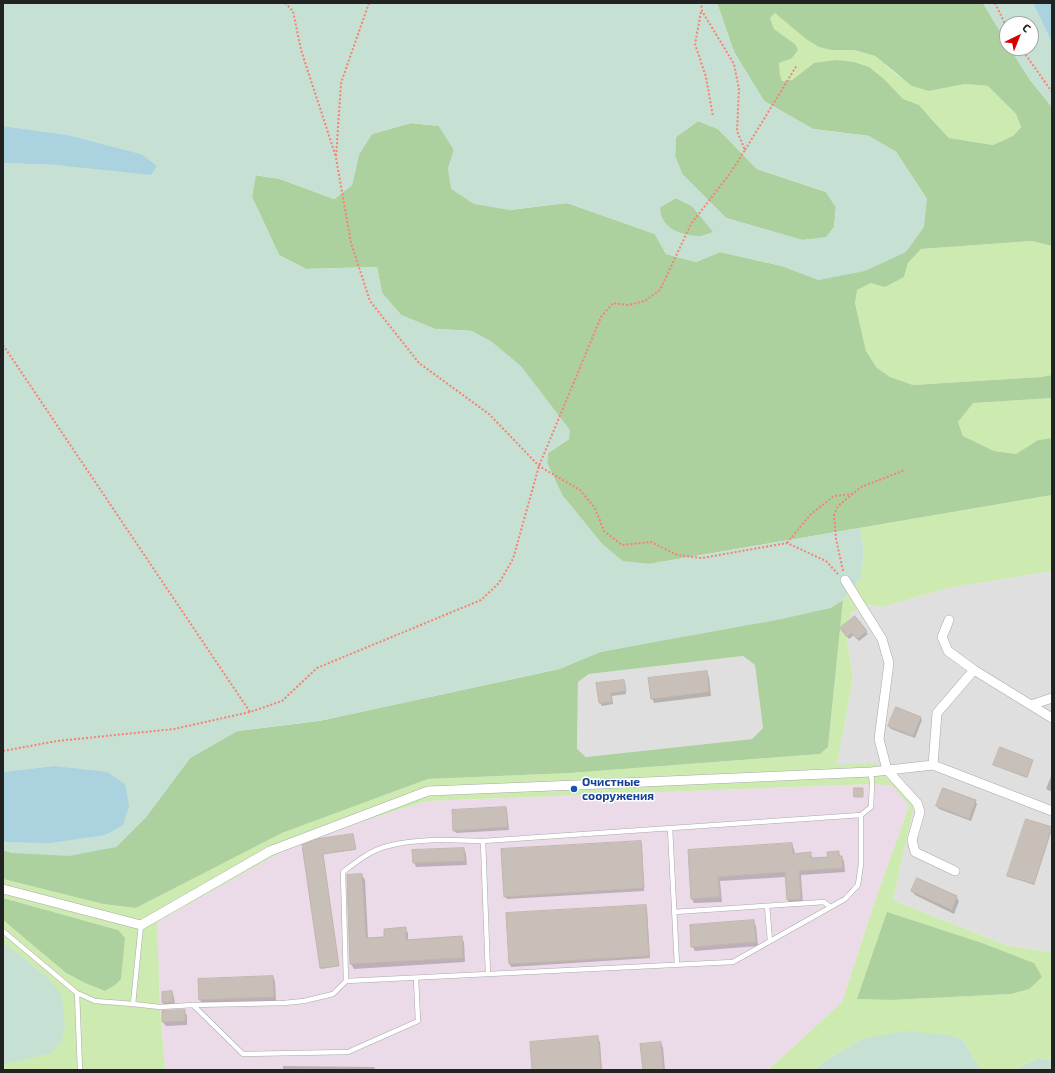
<!DOCTYPE html>
<html>
<head>
<meta charset="utf-8">
<style>
  body { margin:0 }
  #map { position:relative; width:1055px; height:1073px; overflow:hidden; background:#f2efe9; font-family:"Exo 2",sans-serif }
  canvas { display:block }
  .frame { position:absolute; inset:0; border:4px solid #222; pointer-events:none }
  .north { position:absolute; left:999px; top:16px; width:40px; height:40px; box-sizing:border-box; background:#fff; border:1px solid #a7a7a7; border-radius:50%; rotate:43deg; font-size:11px; font-weight:700; line-height:16px; text-align:center; color:#222 }
  .north::after { content:''; display:block; margin:auto; width:14px; height:18px; background:#d40000; clip-path:polygon(50% 0,100% 100%,50% 72%,0 100%) }
</style>
</head>
<body>
<div id="map">
<canvas width="1055" height="1073"></canvas>
<div class="frame"></div>
<div class="north">С</div>
</div>
<script>
const g = document.querySelector('canvas').getContext('2d');
g.lineJoin = 'round';
function paint(path, color) { g.fillStyle = color; g.fill(path, 'evenodd'); }
function strokePath(path, color, width, dash) { g.strokeStyle = color; g.lineWidth = width; g.lineCap = dash ? 'butt' : 'round'; g.setLineDash(dash || []); g.stroke(path); }
function drawText(font, color, halo, rows, align = 'center') {
  g.font = font + ' "Exo 2",sans-serif'; g.lineWidth = 3; g.setLineDash([]); g.textBaseline = 'middle'; g.strokeStyle = halo; g.fillStyle = color; for (const [text, x, y, turn = 0] of rows) {
    g.save(); g.translate(x, y); g.rotate((+turn || 0) * Math.PI / 180); g.textAlign = isNaN(turn) ? turn : align; if (halo) g.strokeText(text, 0, 0); g.fillText(text, 0, 0); g.restore();
  }
}
const residential = new Path2D(`
  M1052,571V952L1008,946L893,900L914,806L837,765L853,678L847,638L846,624L851,613L866,605L883,607L948,588Z
  M743,656L755,665L763,728L752,739L586,757L577,749L578,682L589,674Z`);
const industrial = new Path2D(`
  M872,784L892,785L909,806L875,901L842,1002L768,1070H165L160,1007L157,922L301,841L427,801Z`);
const grass = new Path2D(`
  M775,13L789,23L832,50H854L875,56L897,75L929,91L965,84L989,86L1016,114L1021,127L1013,136L993,145L949,138L933,121L919,105L903,100L885,80L814,63L792,80L782,81L780,75L779,63L791,59L795,44L774,29L770,18Z
  M1032,241L1052,246V375L1041,377L913,385L889,377L877,368L866,351L855,303L856,290L871,283L904,277L908,263L921,249Z
  M1052,398V438L1038,440L1016,454L994,451L963,436L958,422L972,403Z
  M1052,495V571L948,588L883,607L866,605L851,613L847,624V638L853,678L837,765L876,763L895,782L914,806L893,900L1008,946L1052,952V1061L1039,1058L1012,1070H983L974,1060L964,1041L862,1039L825,1061L815,1070H768L842,1002L875,901L909,806L892,785L872,784L427,801L301,841L157,922L160,1007L165,1070H3V1065L12,1062L47,977L3,942V920L66,973L85,983L105,991L118,930L3,898V879L103,904L136,908L282,833L428,779L570,773L820,754L828,747L843,600L861,578L864,549L860,528ZM948,933L985,944L1034,963L1011,994L891,1000L857,999Z`);
const forest = new Path2D(`
  M717,3H983L1007,43V48H1010L1030,80L1052,107V246L1032,241L921,249L908,263L904,277L885,287L871,283L857,290L855,303L866,351L877,368L890,377L913,385L1041,377L1052,375V398L973,403L958,422L963,436L994,451L1016,454L1038,440L1052,438V495L649,564L623,562L602,544L562,495L547,463L548,453L569,439L472,331L435,329L401,315L382,293L377,267L306,269L279,255L252,197L255,175L280,179L334,199L352,185L359,154L372,134L411,123L439,126L454,150L448,169L509,210L567,203L655,234L666,254L696,262L720,252L782,266L819,280L927,199L896,152L869,136L813,129L764,101L734,52ZM775,13L806,39L819,47L832,50H854L875,56L912,86L929,91L965,84L988,86L1016,114L1021,127L1013,136L993,145L949,138L933,121L919,105L903,99L885,80L869,67L854,62L836,60L814,63L792,80L782,81L780,75L779,63L791,59L798,50L795,44L774,29L770,18Z
  M698,121L718,129L757,169L826,192L836,207L834,227L826,238L802,240L726,218L682,174L675,156L676,137Z
  M676,198L692,206L714,232C710,233 705,235 702,236C683,237 659,229 660,207Z
  M843,600L828,747L820,754L570,773L428,779L282,833L136,908L103,904L3,879V850L13,853L116,847L146,817L190,758L237,731L319,721L559,669L600,652L830,608ZM743,656L755,665L763,728L752,739L586,757L577,749L578,682L589,674Z
  M3,898L118,930L125,938L121,979L115,985L105,991L85,983L66,973L3,920Z
  M887,912L985,944L1034,963L1042,977L1029,989L1011,994L891,1000L857,999Z`);
const wetland = new Path2D(`
  M3,3H717L734,52L764,101L813,129L869,136L896,152L927,199L924,227L906,252L865,271L819,280L782,266L720,252L696,262L666,254L655,234L567,203L509,210L474,204L451,189L448,169L454,150L439,126L411,123L372,134L359,154L352,185L334,199L280,179L256,175L252,197L279,255L306,269L377,267L382,293L401,315L435,329L472,331L491,341L521,366L570,430L569,439L548,453L547,463L562,495L602,544L623,561L649,564L860,528L864,549L861,578L843,600L830,608L782,619L600,652L559,669L319,721L237,731L190,758L146,817L116,847L69,856L13,853L3,850V842L5,843L53,766L3,772V163L57,165L141,154L68,135L3,126ZM698,121L718,129L757,169L826,192L836,207L834,227L826,237L802,240L726,218L682,174L675,156L676,137ZM676,198L692,206L713,232C710,233 705,235 701,236C683,236 659,229 660,207Z
  M983,3H1033L1052,41V107L1030,80L1010,48H1031V24H1007V43Z
  M3,942L47,977L62,995L65,1026L61,1042L51,1053L3,1065Z
  M906,1031L950,1035L964,1041L974,1060L983,1070H815L825,1061L862,1039Z
  M1039,1058L1052,1061V1070H1012Z`);
const water = new Path2D(`
  M1033,3H1052V41L1050,38Z
  M3,126L68,135L141,154L157,166L151,175L57,165L3,163Z
  M53,766L107,772L125,784L129,806L123,825L105,835L50,843L3,842V772Z`);
const shadow = new Path2D(`
  M843,631L866,632L868,634L859,641L854,635L849,639Z
  M706,672L709,677L711,696L654,703L652,698Z
  M624,681L626,694L612,696L613,704L602,706L600,703L598,684Z
  M920,717L922,720L915,738L891,729L889,726Z
  M1033,761L1027,778L994,765Z
  M1052,774V792L1046,789Z
  M975,801L977,804L971,821L939,809L937,806Z
  M506,808L507,811L509,830L456,833L454,830Z
  M1027,820L1052,829L1034,885L1009,876Z
  M353,835L355,850L323,854L339,966L321,969L303,846Z
  M640,842L642,844L644,891L507,899L505,896Z
  M792,844L794,849L795,854L810,853L813,859L829,858L838,852L844,861L845,872L801,875L803,904H790L788,900L786,877L720,881L722,902L694,903L692,899L689,851Z
  M464,849L466,854L467,865L416,867L414,862Z
  M362,875L365,880L368,938L385,937L405,928L408,933V940L461,937L464,942L465,962L354,969L351,964L348,876Z
  M912,891L956,897L959,901L954,914L915,895Z
  M645,906L647,908L650,958L511,967L510,964L507,914Z
  M753,921L756,926L758,946L695,951L692,946Z
  M273,977L275,981L276,1001L203,1004L200,1000Z
  M172,992L174,997L175,1007H166L163,1003Z
  M184,1011L187,1015V1025L166,1026L163,1022Z
  M597,1038L600,1042L602,1070H533Z
  M660,1043L663,1047L665,1070H644Z
  M283,1066L374,1067L376,1070H283Z`);
const building = new Path2D(`
  M855,616L867,631L857,639L852,633L847,637L840,628Z
  M707,671L709,692L651,699L648,678Z
  M624,680L626,691L611,693L612,702L599,703L596,683Z
  M896,707L921,717L913,736L888,726Z
  M1000,747L1033,760L1027,777L993,765Z
  M854,788H863V797H854Z
  M943,788L976,800L969,819L936,806Z
  M506,807L508,827L453,831L452,810Z
  M1026,819L1052,827L1034,884L1007,876Z
  M353,834L356,849L323,854L339,966L320,968L302,845L317,839Z
  M641,841L644,888L504,897L501,849Z
  M792,843L793,854L811,852V858L828,857L827,852L839,851V856H842L843,868L799,871L801,899L787,900L785,872L718,877L720,897L691,899L688,850Z
  M464,848L465,861L413,863L412,850Z
  M362,874L366,938L384,937V929L406,927V940L462,936L463,958L350,964L347,875Z
  M917,878L957,896L952,910L911,891Z
  M646,905L649,956L509,964L506,913Z
  M754,920L756,942L691,947L690,925Z
  M273,976L274,997L199,1000L198,979Z
  M172,991L173,1002L162,1003V992Z
  M185,1010V1021L162,1022V1011Z
  M598,1036L601,1070H532L530,1042Z
  M661,1042L663,1070H643L640,1044Z`);
const path = new Path2D(`
  M285,3L293,11L301,50L336,157
  M369,3L341,83L336,158L351,243L370,301L419,363L489,414L539,466L580,490L595,508L604,531L622,545L651,542L677,555L702,558L787,543L826,561L838,574
  M995,3L1007,28
  M701,12L695,44L706,77L713,117
  M1021,48L1052,92
  M745,150L797,65
  M3,345L250,712
  M787,543L811,514L834,496L853,494
  M843,571L836,539L834,515L838,506L861,487L905,470
  M3,751L57,741L174,729L250,712L282,701L317,668L481,600L499,583L513,559L539,466L601,317L613,303L628,305L645,301L660,290L691,224L731,172L745,150L737,131L739,89L734,64L702,11L701,3`);
const lane = new Path2D(`
  M670,828L677,965
  M483,841L488,974
  M767,906L770,941
  M674,912L824,902L830,907
  M3,931L77,993L95,1001L133,1004L141,925
  M346,981L343,872C356,862 371,850 388,846C419,838 451,840 483,841L861,815L871,807L872,784L871,772
  M77,993L80,1070
  M133,1004L160,1007L193,1005L284,1003L304,1001L333,994L346,981L733,962L845,899L858,885L861,864V815
  M193,1005L243,1054L348,1052L418,1021L416,978`);
const street = new Path2D(`
  M845,580L882,639L889,663L879,739L887,770L917,803L920,812L912,840L915,852L955,871
  M949,620L942,637L948,651L974,670L1052,718
  M1031,705L1052,698
  M933,765L937,713L974,670
  M3,889L141,925L270,851L428,791L577,785L871,772L933,765L1052,811`);
const markers = [
  [574,789,4,"#1a4fb4"]
];
const transitNames = [
  ["Очистные",582,782],
  ["сооружения",582,796]
];
paint(residential, '#e0dfdf');
paint(industrial, '#ebdbe8');
paint(grass, '#cdebb0');
paint(forest, '#add19e');
paint(wetland, '#c6e0d4');
paint(water, '#aad3df');
paint(shadow, '#0003');
paint(building, '#c7bfb8');
strokePath(building, '#c4b6ab', 1);
strokePath(lane, '#a9a9a9', 5.5);
strokePath(street, '#a9a9a9', 10);
strokePath(path, '#fa8072', 2, [2, 2]);
strokePath(lane, '#fff', 4.5);
strokePath(street, '#fff', 9);
for (const [x, y, r, color] of markers) { const dot = new Path2D(); dot.arc(x, y, r, 0, 2 * Math.PI); g.fillStyle = color; g.fill(dot); strokePath(dot, '#fff', 1.5); }
drawText('bold 12px', '#164399', '#fff', transitNames, 'left');
</script>
</body>
</html>
